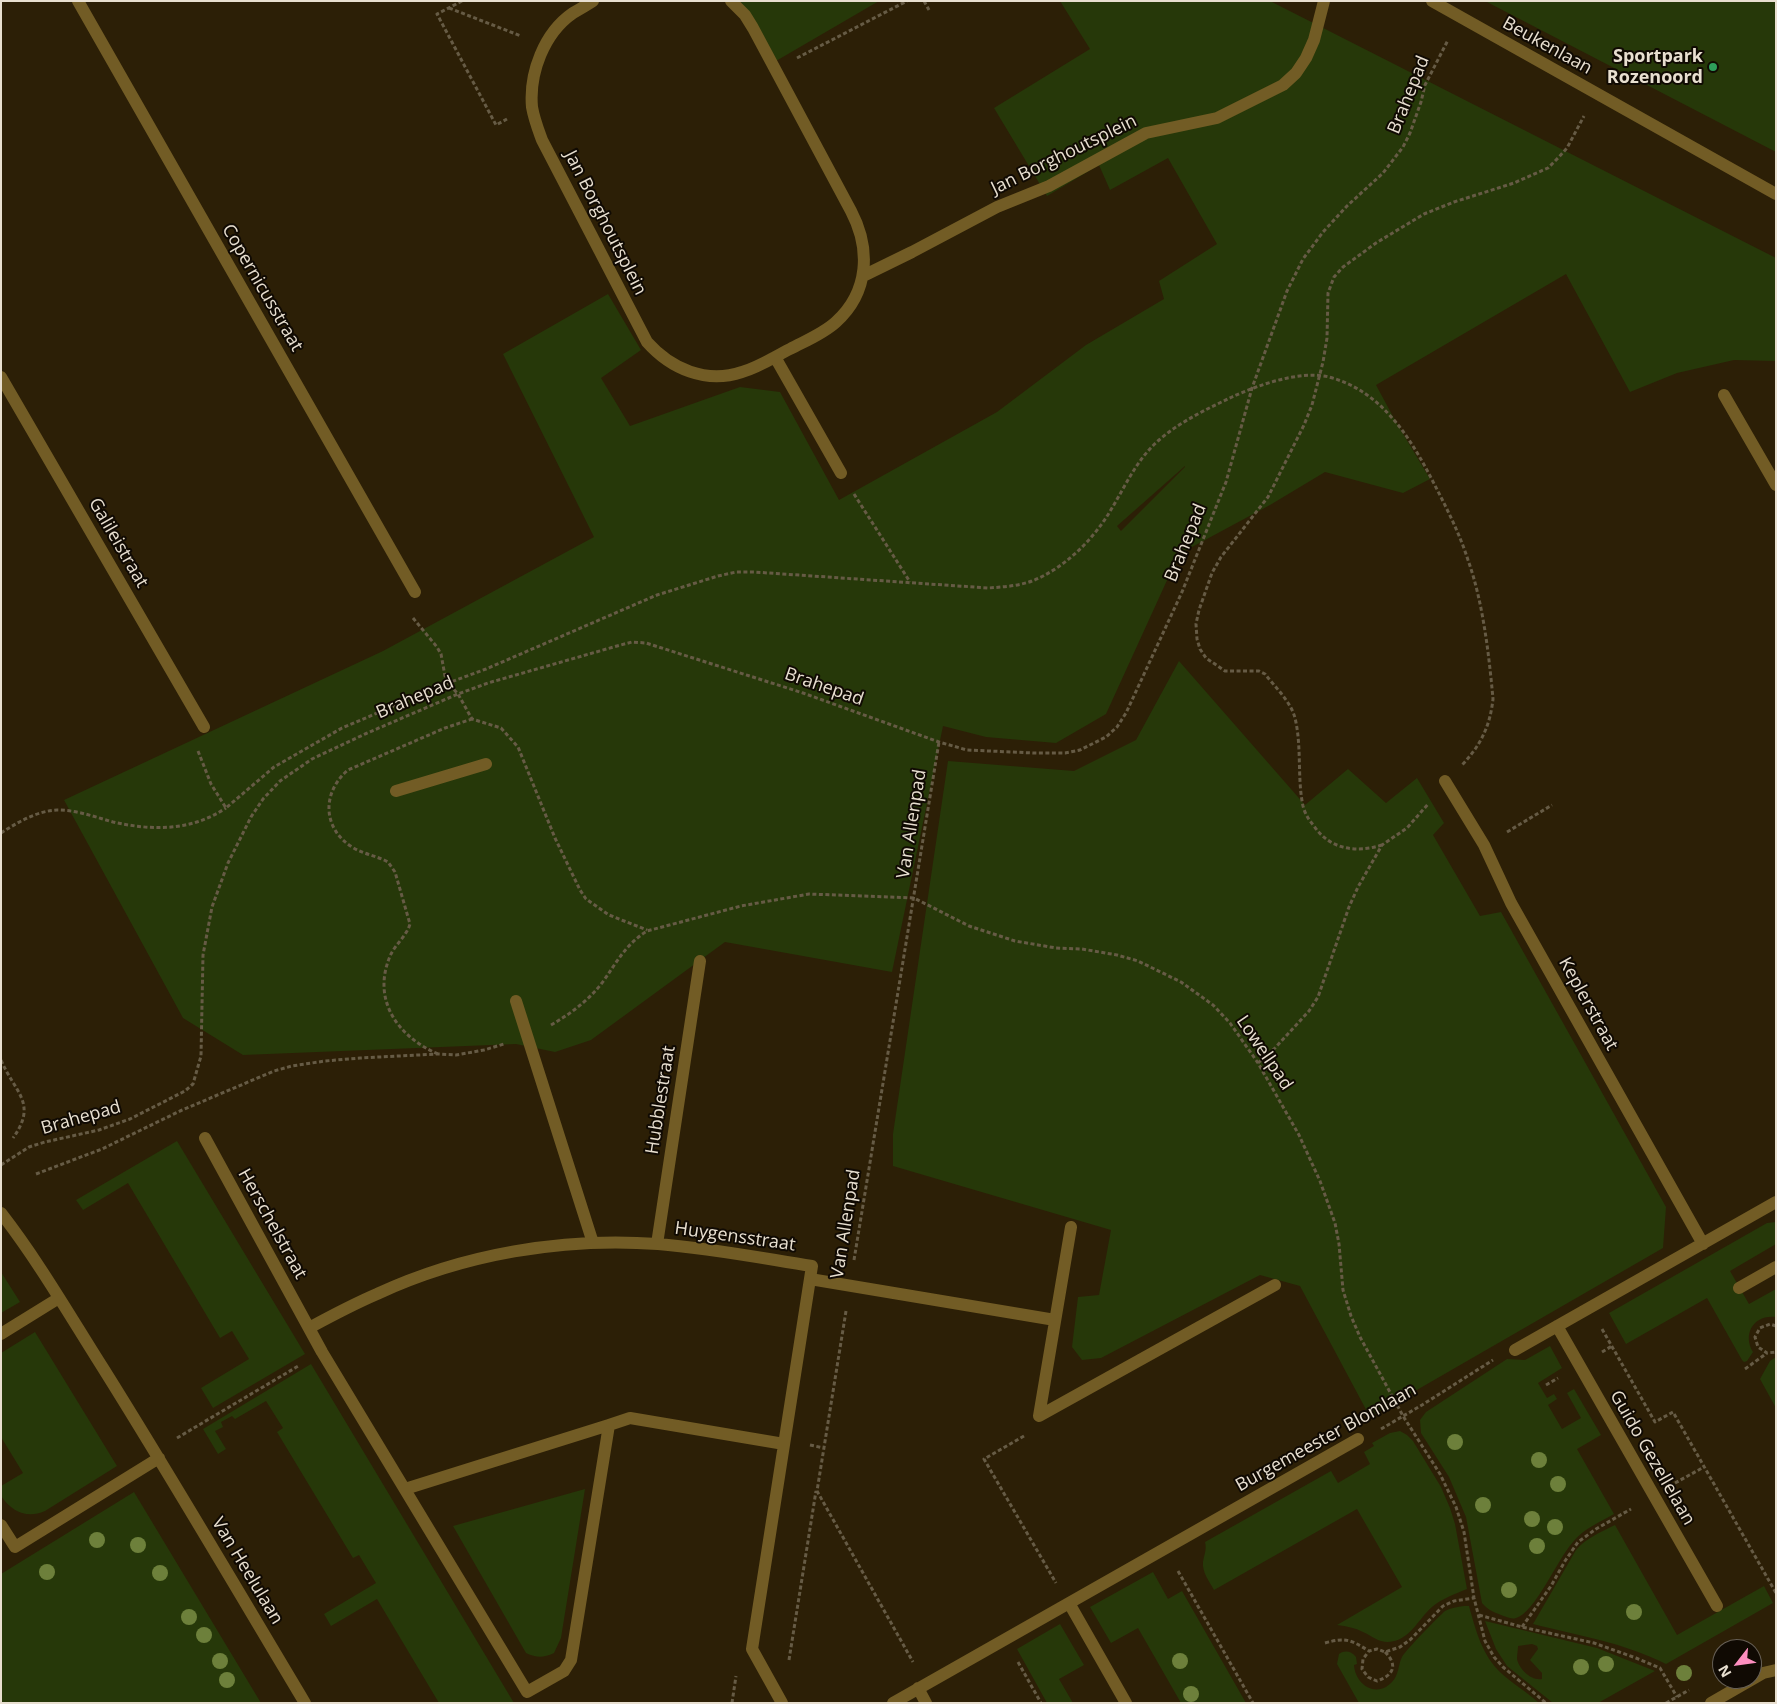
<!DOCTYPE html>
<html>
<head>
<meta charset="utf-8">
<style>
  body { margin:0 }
  #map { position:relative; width:1777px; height:1704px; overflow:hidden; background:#2c1f06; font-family:"Open Sans",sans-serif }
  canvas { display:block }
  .frame { position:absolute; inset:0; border:2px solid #e8dfd0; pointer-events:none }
  .north { position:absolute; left:1712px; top:1639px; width:50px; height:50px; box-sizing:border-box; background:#100a03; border:1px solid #665f55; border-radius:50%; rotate:240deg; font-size:14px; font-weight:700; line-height:20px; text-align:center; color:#e8dfd0 }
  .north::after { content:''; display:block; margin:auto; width:18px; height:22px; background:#fd8ebf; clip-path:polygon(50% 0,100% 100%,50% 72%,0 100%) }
</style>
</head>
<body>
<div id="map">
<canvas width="1777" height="1704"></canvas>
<div class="frame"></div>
<div class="north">N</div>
</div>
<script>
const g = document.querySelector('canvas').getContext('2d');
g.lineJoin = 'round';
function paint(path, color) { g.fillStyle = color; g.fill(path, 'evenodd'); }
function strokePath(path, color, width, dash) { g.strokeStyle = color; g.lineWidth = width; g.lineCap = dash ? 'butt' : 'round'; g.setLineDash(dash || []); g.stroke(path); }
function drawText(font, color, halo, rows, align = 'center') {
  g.font = font + ' "Open Sans",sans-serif'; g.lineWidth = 4; g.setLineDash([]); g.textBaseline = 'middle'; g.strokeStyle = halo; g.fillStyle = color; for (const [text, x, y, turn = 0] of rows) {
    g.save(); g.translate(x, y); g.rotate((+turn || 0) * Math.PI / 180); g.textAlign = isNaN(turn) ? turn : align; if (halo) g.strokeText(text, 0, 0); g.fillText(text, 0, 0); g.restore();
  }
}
const green = new Path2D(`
  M740,1H879L776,61Z
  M1060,1H1270L1776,258V361L1734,360L1677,373L1630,392L1566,274L1376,385L1396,422L1430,479L1403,493L1325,472L1270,505L1179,554L1106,714L1056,743L986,737L943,726L892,972L725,942L591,1040L555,1052L516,1044L243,1055L183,1018L64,800L383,651L594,537L503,354L608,294L641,350L601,378L630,426L740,387L780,392L839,500L997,412L1086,345L1164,299L1159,281L1217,244L1168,158L1110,190L1099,165L1047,196L994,108L1090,49ZM1185,466V467L1121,531L1117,526Z
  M1485,1H1776V152Z
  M1179,661L1305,805L1348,769L1386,803L1417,778L1444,823L1433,835L1480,916L1501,912L1666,1207L1663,1248L1370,1417L1300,1286L1260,1275L1101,1358L1082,1360L1072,1347L1078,1297L1099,1295L1111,1230L893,1166V1134L948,761L1074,771L1136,740Z
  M177,1141L305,1354L213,1408L201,1388L249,1359L232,1331L220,1338L128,1183L83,1210L76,1200Z
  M1776,1222V1244L1730,1271L1749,1304L1776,1289V1317C1754,1314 1742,1334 1753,1352L1747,1361L1744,1362L1742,1360L1707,1298L1626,1344L1609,1313L1767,1223Z
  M1,1272L20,1302L1,1313Z
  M35,1332L117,1466L45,1511C27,1519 12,1512 1,1496V1486L23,1473L1,1437V1353Z
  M1550,1346L1562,1368L1538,1383L1547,1398L1554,1394L1557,1399L1548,1405L1562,1429L1581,1418L1567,1393L1574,1389L1601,1435L1577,1449L1614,1514C1600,1522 1583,1529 1573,1542C1558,1558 1535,1613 1516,1618C1511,1620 1505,1616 1501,1615C1493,1612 1487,1609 1482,1603L1466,1517L1449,1477L1421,1433L1420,1420L1426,1412L1507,1359L1525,1360Z
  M1776,1357V1408L1760,1379L1770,1361Z
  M311,1364L514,1703H439L377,1599L331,1626L324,1614L376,1583L359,1555L353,1558L277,1432L283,1428L266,1401L235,1419L232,1416L221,1422L223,1427L215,1431L226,1449L218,1454L203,1429Z
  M1400,1431L1407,1435L1413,1441L1441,1487L1450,1508L1455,1524L1467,1589C1455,1594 1443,1598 1432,1607C1418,1619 1410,1641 1388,1642C1378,1642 1372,1636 1363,1632C1355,1628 1347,1626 1337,1625L1402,1587L1357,1509L1214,1590C1209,1581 1202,1572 1203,1562C1204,1555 1207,1550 1205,1542L1331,1471L1338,1483L1370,1464L1364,1452L1374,1446L1372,1443L1390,1433Z
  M585,1489L561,1638L554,1653C543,1658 537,1658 526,1653L453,1526Z
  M134,1492L261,1703H1V1574Z
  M1615,1525L1677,1635L1764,1586L1773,1603L1666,1664C1622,1642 1580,1636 1533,1624L1576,1550C1586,1538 1601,1532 1615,1525Z
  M1153,1572L1168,1599L1182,1591L1246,1703H1181L1138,1628L1111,1643L1090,1607Z
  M1464,1606H1469C1476,1631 1482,1655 1501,1673C1513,1684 1527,1692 1539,1703H1359L1337,1664L1339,1654C1345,1650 1351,1651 1356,1657L1357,1664L1354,1665C1355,1684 1376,1699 1392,1682C1399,1675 1398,1665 1402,1657C1405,1651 1440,1615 1445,1611C1451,1608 1457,1607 1464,1606Z
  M1485,1621L1597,1648L1655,1671L1598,1703H1553L1507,1666L1496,1649ZM1532,1644L1537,1646L1538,1649L1530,1660L1542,1673V1679C1531,1681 1519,1669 1517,1659C1517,1655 1518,1650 1518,1646Z
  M1060,1624L1084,1665L1059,1679L1073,1703H1047L1017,1649Z`);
const path = new Path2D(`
  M462,1L437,14L496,125L507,119
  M924,1L929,10
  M449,8L521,36
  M797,58L907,1
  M854,494L910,582
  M413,618L437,647L441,654L445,676L448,683L458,694L472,719L501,728L518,747L555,838L580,890L586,899L609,915L647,930
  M198,751L211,784L226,808L274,767L342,728L448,683L486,669L657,595L718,576L736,572H754L988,588C1003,587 1018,586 1032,581C1063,569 1092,541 1109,513C1125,487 1136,460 1159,440C1181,421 1207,409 1232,397C1258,385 1300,370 1329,377C1378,390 1406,431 1428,472C1443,501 1458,529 1468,560C1483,602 1489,655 1493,699C1490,726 1481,745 1462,765
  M1507,832L1552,805
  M1,833C18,822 37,811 57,810C77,810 95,817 113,822C154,831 191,831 226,808
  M1382,845C1357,853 1330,850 1314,826C1309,820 1305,814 1303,806C1297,778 1302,747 1295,718C1291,702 1275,687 1265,674L1259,671H1225L1206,658L1200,649L1197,639L1196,624L1199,610L1212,573L1221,557L1268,497L1304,425L1312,405L1323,362L1327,338L1328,293L1334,277L1343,267L1376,243L1424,214L1454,202L1514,183L1548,168L1559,157L1567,148L1584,116
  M551,1025C570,1014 588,1001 602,983C617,962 625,945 647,931L741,906L809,894L914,898L969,926L1015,941L1056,948L1082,949L1117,955L1138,961L1181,982L1213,1005L1230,1023L1258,1063L1299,1135L1320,1181L1335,1223L1339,1244L1343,1290L1351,1316L1360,1337L1403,1416L1440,1474L1456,1507L1464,1532L1474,1598L1485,1641L1494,1657L1503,1667L1546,1703
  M438,1054C396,1036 371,998 391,954C396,944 407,935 410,924L395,872L388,862C377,856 363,854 352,847C322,828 322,792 348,770L445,728L472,719
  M1,1060C15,1093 38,1103 13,1138
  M1258,1063L1275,1048L1309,1011L1318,997L1349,907L1358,887L1382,845L1407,828L1429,803
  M1,1165L29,1147L45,1142L99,1130L130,1119L185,1091L193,1084L201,1056L203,955L212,907L228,863L251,817L263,799L280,781L312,759L365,734L458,694L488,683L617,646L632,642L646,643L803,693L939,742L967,750L1034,753H1065L1080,750L1106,737L1117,727L1126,713L1182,592L1226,482L1252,388L1287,291L1303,259L1323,232L1347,206L1383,173L1403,147L1410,133L1421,102L1425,85L1448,40
  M36,1174L102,1149L180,1111L274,1071L292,1066L325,1061L360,1058L438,1054L456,1055L484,1050L504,1044
  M854,1260L939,742
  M846,1311L817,1491L913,1662
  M1776,1326L1770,1324L1760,1328L1755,1337L1758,1347L1767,1353L1776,1352
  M1602,1329L1655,1422L1673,1412L1776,1593
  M1602,1352L1612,1346
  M1745,1369L1767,1353
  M1546,1385L1558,1378
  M1381,1429L1422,1405L1493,1360
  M1024,1436L984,1459L1056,1583
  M177,1438L300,1365
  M810,1445L824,1448
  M1675,1483L1704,1467
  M1178,1571L1253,1703
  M1479,1615L1522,1627L1594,1643L1636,1658L1660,1668L1677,1697
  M1522,1627L1551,1586L1565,1561L1578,1542L1596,1529L1631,1509
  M1325,1643C1346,1637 1351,1640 1369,1651
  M1385,1652C1398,1665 1394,1675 1377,1681L1368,1677L1362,1669L1363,1659L1369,1651L1377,1649L1385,1652L1400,1647L1411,1639L1443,1606L1454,1601L1474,1598
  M789,1660L816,1491
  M1018,1662L1041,1703
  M732,1703L736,1676
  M1666,1703L1689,1690`);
const minor = new Path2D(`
  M78,1L415,592
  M593,1C587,5 580,9 573,13C544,33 529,73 532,107C534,119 538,129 542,140L647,342C671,369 706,384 742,372C759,367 774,357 790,349C805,341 823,334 836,322C869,292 871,249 851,211L753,28L745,15L731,1
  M1432,1L1776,194
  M863,276L912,252L997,207L1049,186L1146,133L1217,118L1283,85L1296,73L1306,58L1314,40L1324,1
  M775,357L841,473
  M1,377L204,727
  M1724,395L1776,485
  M1445,781L1484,845L1511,903L1703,1244
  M396,791L486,764
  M516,1001L593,1243
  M205,1138L322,1352L527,1692L564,1671L571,1660L609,1425L405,1489
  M1,1213C39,1262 70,1316 103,1368C172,1478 238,1591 305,1703
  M1071,1227L1039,1416L1275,1285
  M657,1244L700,961
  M810,1279L1055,1320
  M1739,1288L1776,1267
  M1557,1326L1717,1606
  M309,1328C331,1316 354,1304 377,1294C463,1254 563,1237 658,1244C709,1248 761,1258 812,1266L752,1649L782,1703
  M1,1334L59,1298
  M1515,1350L1776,1202
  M609,1425L630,1418L784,1444
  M1,1525L15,1547L159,1458
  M1069,1603L1126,1703
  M918,1688L926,1703
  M893,1703L1358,1439
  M1711,1703L1763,1673L1776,1670`);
const trees = [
  [1455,1442],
  [1539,1460],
  [1558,1484],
  [1483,1505],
  [1532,1519],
  [1555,1527],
  [97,1540],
  [138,1545],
  [1537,1546],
  [47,1572],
  [160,1573],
  [1509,1590],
  [1634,1612],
  [189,1617],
  [204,1635],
  [220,1661],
  [1180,1661],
  [1606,1664],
  [1581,1667],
  [1684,1673],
  [227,1680],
  [1191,1694]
];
const markers = [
  [1713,67,5,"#2e9e5b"]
];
const streetNames = [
  ["Beukenlaan",1547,46,29],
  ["Brahepad",1409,95,-68],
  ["Jan Borghoutsplein",1064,155,-26],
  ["Jan Borghoutsplein",605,223,63],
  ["Copernicusstraat",262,288,60],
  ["Galileistraat",118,543,60],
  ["Brahepad",1186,543,-68],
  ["Brahepad",824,687,19],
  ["Brahepad",415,698,-23],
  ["Van Allenpad",912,824,-81],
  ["Keplerstraat",1588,1004,61],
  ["Lowellpad",1264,1053,56],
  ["Hubblestraat",661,1100,-81],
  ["Brahepad",81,1118,-16],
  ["Herschelstraat",272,1224,61],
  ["Van Allenpad",846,1224,-81],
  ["Huygensstraat",735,1237,8],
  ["Burgemeester Blomlaan",1326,1438,-29],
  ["Guido Gezellelaan",1652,1458,60],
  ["Van Heelulaan",247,1571,59]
];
const poiNames = [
  ["Sportpark",1703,57],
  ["Rozenoord",1703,78]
];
paint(green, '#263809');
strokePath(path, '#665b45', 3, [4, 2.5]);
strokePath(minor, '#725c25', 12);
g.fillStyle = '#6d803b';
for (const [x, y] of trees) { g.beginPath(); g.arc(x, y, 8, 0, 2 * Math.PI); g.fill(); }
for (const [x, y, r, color] of markers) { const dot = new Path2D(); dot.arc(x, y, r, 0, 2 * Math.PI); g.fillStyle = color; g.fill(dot); strokePath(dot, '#100a03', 2); }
drawText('18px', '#e8dfd0', '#100a03', streetNames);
drawText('bold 18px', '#e8dfd0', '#100a03', poiNames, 'right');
</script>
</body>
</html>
